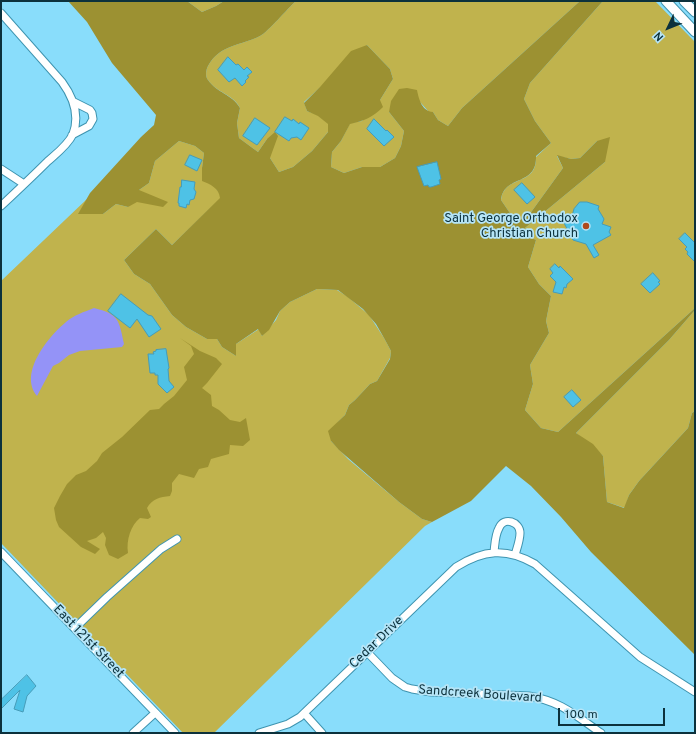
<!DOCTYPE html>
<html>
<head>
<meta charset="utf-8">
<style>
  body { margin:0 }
  #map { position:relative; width:696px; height:734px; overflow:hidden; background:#89ddfb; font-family:Overpass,sans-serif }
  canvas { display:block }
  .frame { position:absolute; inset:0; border:2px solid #0c313c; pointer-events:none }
  .north { position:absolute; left:648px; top:8px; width:40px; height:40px; -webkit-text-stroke:3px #b6e5f7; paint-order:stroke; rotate:227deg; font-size:11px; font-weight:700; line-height:16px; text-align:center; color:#0c313c }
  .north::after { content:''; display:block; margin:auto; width:14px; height:18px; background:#0c313c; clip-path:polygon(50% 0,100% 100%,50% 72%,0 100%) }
  .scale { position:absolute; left:558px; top:708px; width:107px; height:18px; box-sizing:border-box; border:2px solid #0c313c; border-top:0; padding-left:5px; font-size:12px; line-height:14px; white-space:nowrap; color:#0c313c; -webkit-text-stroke:3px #b6e5f7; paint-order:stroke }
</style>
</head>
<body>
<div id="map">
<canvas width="696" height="734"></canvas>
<div class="frame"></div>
<div class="north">N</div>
<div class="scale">100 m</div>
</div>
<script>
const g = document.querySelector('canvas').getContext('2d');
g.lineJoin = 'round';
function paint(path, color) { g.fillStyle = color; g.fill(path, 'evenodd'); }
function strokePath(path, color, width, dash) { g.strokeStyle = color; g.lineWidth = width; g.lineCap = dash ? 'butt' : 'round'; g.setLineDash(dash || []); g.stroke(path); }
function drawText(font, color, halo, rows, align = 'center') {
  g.font = font + ' Overpass,sans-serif'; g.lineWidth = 3.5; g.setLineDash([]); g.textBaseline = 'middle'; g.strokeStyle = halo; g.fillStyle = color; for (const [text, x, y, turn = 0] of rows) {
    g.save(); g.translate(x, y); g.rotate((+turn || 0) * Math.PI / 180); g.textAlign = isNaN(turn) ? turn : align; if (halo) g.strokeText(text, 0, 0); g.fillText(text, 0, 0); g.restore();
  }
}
const green = new Path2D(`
  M187,1H224L216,6L202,12Z
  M296,1H580L462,108L448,126L438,120L433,112H429L420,102L389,112L404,131L401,146L395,158L380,167H362L344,173L331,167L332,152L341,141L350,123L362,121L380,100L393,79L390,69L367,45L304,102L307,111L318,115L329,124L328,132L312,151L293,167L279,172L270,158L267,139L258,152L239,138L237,123L240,108C233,94 217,93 208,80C205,76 206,70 208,66C220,44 241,46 260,36C268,32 288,8 296,1Z
  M603,1H655L695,42V308L558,432L541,428L525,410L533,384L530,365L549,333L546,321L551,296L539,284L528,267L536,240L531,239L525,228L605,162L597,141L580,158L571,159L557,156L563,168L529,215L516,222L501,200C504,174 537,187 536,157L551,143L535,121L524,99L530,83Z
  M179,141L195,146L204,153L202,168L220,194L221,198L172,245L156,229L124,260L134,274L150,284L172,315L186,327L207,339H217L222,347L236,356V344L259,329L262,336L276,320L280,311L290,302L317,289L337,290L348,297L369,315L384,338L391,351L390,358L377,381L370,384L355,400L349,405L345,415L338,422L331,441L348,459L399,502L422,519L432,522L425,526L214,733H183L1,543V281L87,199L79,214H103L116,204L128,207L139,190L149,183L155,161Z
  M695,310V411L692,413L688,428L639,481L629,495L625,508L607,502L603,456L576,433L669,340Z`);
const forest = new Path2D(`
  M68,1H187L202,12L216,6L224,1H296C288,8 268,32 260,36C241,46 220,44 208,66C206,70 205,76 208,80C217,93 232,94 240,108L237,123L239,138L258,152L267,139L275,132L278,136L270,158L279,172L293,167L312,151L328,132V124L318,116L307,111L304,103L320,87L351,51L367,45L390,69L393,79L380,100L383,107C373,117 364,121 350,124L341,141L332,152L331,167L344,173L362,167H380L395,158L401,146L404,131L389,112L391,101L399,89L407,88L417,90C419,100 422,111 433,112L438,120L448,126L462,108L580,1H603L530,83L524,99L535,121L551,143L536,156C537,187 504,174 501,200L516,222L529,215L563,168L557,155L571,159L580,158L597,141L610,137L605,162L525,228L531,238L536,240L528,267L539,284L551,296L546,321L549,333L530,365L533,384L525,410L541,428L558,432L695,308V310L669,340L576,433L593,444L603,456L607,502L624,508L629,495L639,481L688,428L692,413L695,411V655L591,552L561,517L531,486L506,466L471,501L432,522L422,519L399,502L339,450L331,441L328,431L345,415L349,405L355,400L370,384L377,381L390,359L391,351L384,338L376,324L363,309L338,290L317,289L290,302L280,311L269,330L262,336L258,329L236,344V356L222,347L217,339H207L186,327L172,315L150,284L134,274L124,260L156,229L172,245L220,198C219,188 210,184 202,181V168L204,153L195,146L179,141L155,161L149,183L139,190L168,202L163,207L137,202L128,207L116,204L103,214H78L90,193L141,137L154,125L156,115L112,63L87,22Z
  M180,338L200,351L216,358L222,364L207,383L202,388L211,395L212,406L219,410L230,420L240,422L246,418L250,440L243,446L230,445L229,454L211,459L208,467L199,469L194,478L179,474L172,483V491L170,496C160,497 152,499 147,508L151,517L148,519L140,518C131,525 126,540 128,553L118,559L109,555L105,545L106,538L103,532L96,538L87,541L100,549L95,554L81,547L59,527L56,520L54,508L60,496L67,484L76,475L86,471L97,461L102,453L122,437L150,410L159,409L164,404L174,396L187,380L184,367L194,354L191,346Z`);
const water = new Path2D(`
  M94,308C119,314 119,320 124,344L122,347L80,351L69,355L59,363L53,366L37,396C18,373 49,336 66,322C74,315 84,312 94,308Z`);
const building = new Path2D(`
  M228,57L236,65L238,64L244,70L247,67L252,72L247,76L249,77L245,81L246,82L242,86L235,78L229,82L218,70Z
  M285,117L292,121L293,119L299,124L300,122L309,128L301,140L297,137L291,138L289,141L275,132Z
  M255,118L270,128L257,145L243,136Z
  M374,119L386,131L387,130L394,137L384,146L367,129Z
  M190,155L202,160L197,171L185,165Z
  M437,162L441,179L439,180L440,184L431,187H429L428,185L424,186L417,167Z
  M182,180L195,182L194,189L196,192L194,199L190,200L189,205L187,204L186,208L179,206V203H178L180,187H181Z
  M522,183L535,197L527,204L514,190Z
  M580,202H587L599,206L598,209L604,219L602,224L611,227L609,232L611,235L593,245L599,255L594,258L586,244L573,240L564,223L566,215L572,216L574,209Z
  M685,233L695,243V262L687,254L688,252L685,249L687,247L679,239Z
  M555,264L559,268L560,266L573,279L567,284L566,288L564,287L562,294L553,292L556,282L550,276L553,273L550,269Z
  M653,273L660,281L658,282L660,284L650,293L641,284Z
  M121,294L148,315L152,316L161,329L149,337L137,319L130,328L108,311Z
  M166,349L169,368L168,369L169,381L174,387L167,393L158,384V375H155V373H150L148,354H154L153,352L156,351V350Z
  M572,390L581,400L573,407L564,397Z
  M27,675L36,686L27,696L23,712L14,709L20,690L1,709V700Z`);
const minor = new Path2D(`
  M1,13L62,82C73,97 80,115 73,134C68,145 56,154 48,161C33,176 17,191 1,206
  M72,135L89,126L93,119L92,113L90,110L74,102
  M1,169L24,184
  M1,552L175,733
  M494,552C495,544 495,535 499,528C504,516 520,522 520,533C520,540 517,548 515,555
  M75,628L107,597L161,549L177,539
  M367,652L392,678L405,687L412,689L431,692L529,696C560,701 575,715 601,733
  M304,713L322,733
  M133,733L155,713
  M259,733L288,724L300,717L456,567C483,550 506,547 535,564L640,657L695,692`);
const major = new Path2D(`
  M666,1L695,32
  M684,1L695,12`);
const markers = [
  [586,226,4,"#af4a1b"]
];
const poiNames = [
  ["Saint George Orthodox",578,219],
  ["Christian Church",578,234]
];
const streetNames = [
  ["East 121st Street",88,642,46],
  ["Cedar Drive",377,643,-44],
  ["Sandcreek Boulevard",480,695,4]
];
paint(green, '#c0b34d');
paint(forest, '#9c9132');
paint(water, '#9493f7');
paint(building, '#4ec2e6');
strokePath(building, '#469cb8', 1);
strokePath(minor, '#3e94b0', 9);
strokePath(major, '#3e94b0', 11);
strokePath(minor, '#fff', 7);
strokePath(major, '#fff', 9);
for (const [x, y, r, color] of markers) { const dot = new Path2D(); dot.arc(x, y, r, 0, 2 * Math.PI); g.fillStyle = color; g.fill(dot); strokePath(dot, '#b6e5f7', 1.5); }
drawText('13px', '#0c313c', '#b6e5f7', poiNames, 'right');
drawText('13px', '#0c313c', '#b6e5f7', streetNames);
</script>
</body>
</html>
